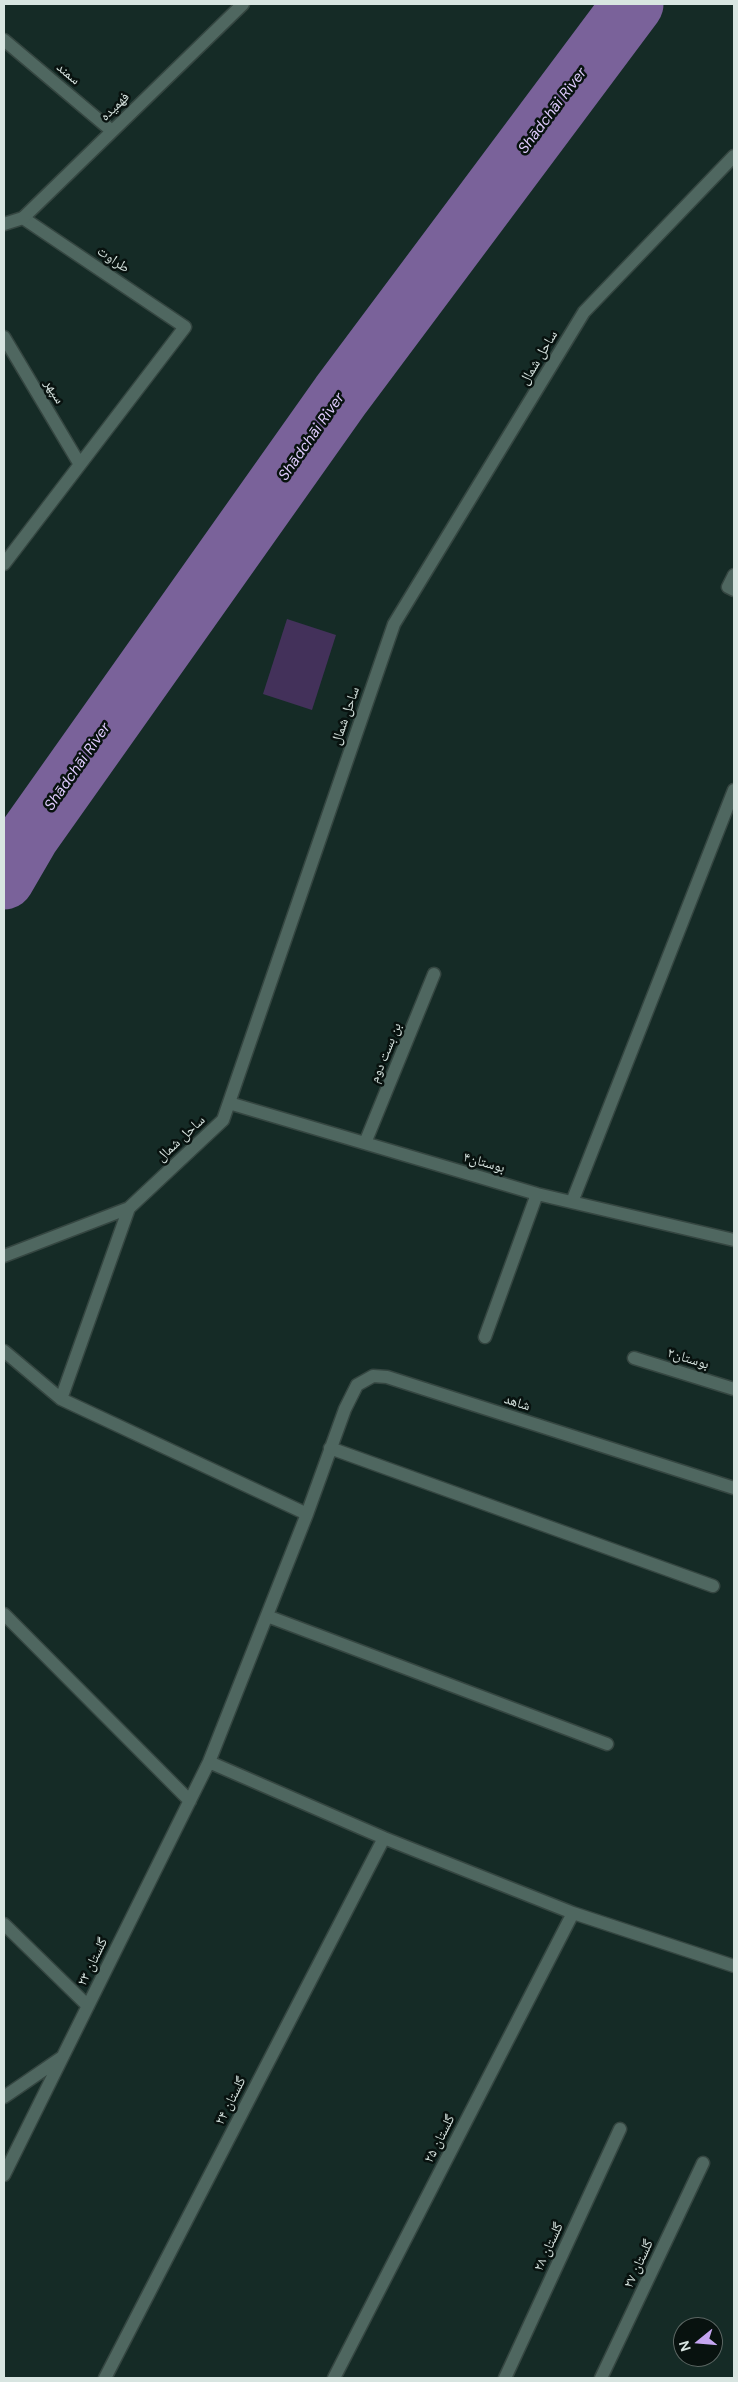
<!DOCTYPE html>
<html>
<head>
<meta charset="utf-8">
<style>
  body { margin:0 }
  #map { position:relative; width:738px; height:2382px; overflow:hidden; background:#152b26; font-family:"DM Sans",sans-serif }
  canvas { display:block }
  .frame { position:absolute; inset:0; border:5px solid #d8e5e1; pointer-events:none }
  .north { position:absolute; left:673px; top:2317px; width:50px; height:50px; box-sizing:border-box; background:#08120f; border:1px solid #5b6663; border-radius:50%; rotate:253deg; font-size:14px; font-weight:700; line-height:20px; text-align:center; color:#d8e5e1 }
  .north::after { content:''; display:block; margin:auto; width:18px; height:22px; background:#c5a6f1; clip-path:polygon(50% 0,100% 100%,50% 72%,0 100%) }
</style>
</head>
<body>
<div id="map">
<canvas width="738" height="2382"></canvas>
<div class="frame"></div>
<div class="north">N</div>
</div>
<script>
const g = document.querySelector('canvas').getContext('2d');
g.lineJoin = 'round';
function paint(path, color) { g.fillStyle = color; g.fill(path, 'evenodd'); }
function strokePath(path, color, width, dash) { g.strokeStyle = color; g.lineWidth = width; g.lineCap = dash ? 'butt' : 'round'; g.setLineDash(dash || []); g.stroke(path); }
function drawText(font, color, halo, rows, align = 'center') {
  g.font = font + ' "DM Sans","Noto Naskh Arabic",sans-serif'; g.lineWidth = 5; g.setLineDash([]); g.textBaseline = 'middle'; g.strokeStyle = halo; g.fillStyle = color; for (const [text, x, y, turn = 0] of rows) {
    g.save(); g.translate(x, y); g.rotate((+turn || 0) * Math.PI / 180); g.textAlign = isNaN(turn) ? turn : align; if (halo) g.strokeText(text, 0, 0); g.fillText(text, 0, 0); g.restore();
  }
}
const green = new Path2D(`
  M287,619L336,635L312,710L263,694Z`);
const river = new Path2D(`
  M4,879L29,836L341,395L633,4`);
const street = new Path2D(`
  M4,40L112,131
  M4,337L79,463
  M4,564L185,327L23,218
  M734,575L728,587L734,590
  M229,1103L537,1194L734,1240
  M365,1143L434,974
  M572,1202L734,790
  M4,1256L129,1208L223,1120L394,624L584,312L734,156
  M485,1337L537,1194
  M4,1351L61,1399L307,1514
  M634,1358L734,1389
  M61,1399L129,1208
  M330,1448L713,1586
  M4,1614L190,1801
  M267,1616L607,1744
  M209,1762L384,1838L573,1913L734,1966
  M4,1924L88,2006
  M4,2097L61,2058
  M4,2175L209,1762L307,1514L345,1409L357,1385L373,1376L387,1377L734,1488
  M105,2378L384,1838
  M334,2378L573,1913
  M505,2378L620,2129
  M601,2378L703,2163`);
const secondary = new Path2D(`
  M4,224L23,218L243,4`);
const streetNames = [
  ["سمند",68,74,40],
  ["فهمیده",115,107,-44],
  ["طراوت",113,260,34],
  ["ساحل شمال",539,358,-59],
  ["سپهر",54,392,59],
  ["ساحل شمال",346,716,-71],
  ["بن بست دوم",386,1053,-68],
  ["ساحل شمال",181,1139,-43],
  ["بوستان۴",484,1163,16],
  ["بوستان۲",688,1359,17],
  ["شاهد",517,1403,18],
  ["گلستان ۲۳",93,1962,-64],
  ["گلستان ۲۴",231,2101,-63],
  ["گلستان ۲۵",440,2139,-63],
  ["گلستان ۲۸",549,2247,-65],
  ["گلستان ۲۷",639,2264,-65]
];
const waterNames = [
  ["Shādchāi River",553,111,-53],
  ["Shādchāi River",312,437,-55],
  ["Shādchāi River",78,767,-55]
];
paint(green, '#43315a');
strokePath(river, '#7a629a', 61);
strokePath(street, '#354641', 15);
strokePath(secondary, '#354641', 15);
strokePath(street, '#4f6760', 12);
strokePath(secondary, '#4f6760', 12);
drawText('14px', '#d8e5e1', '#08120f', streetNames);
drawText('italic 15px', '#decafc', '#08120f', waterNames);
</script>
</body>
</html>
